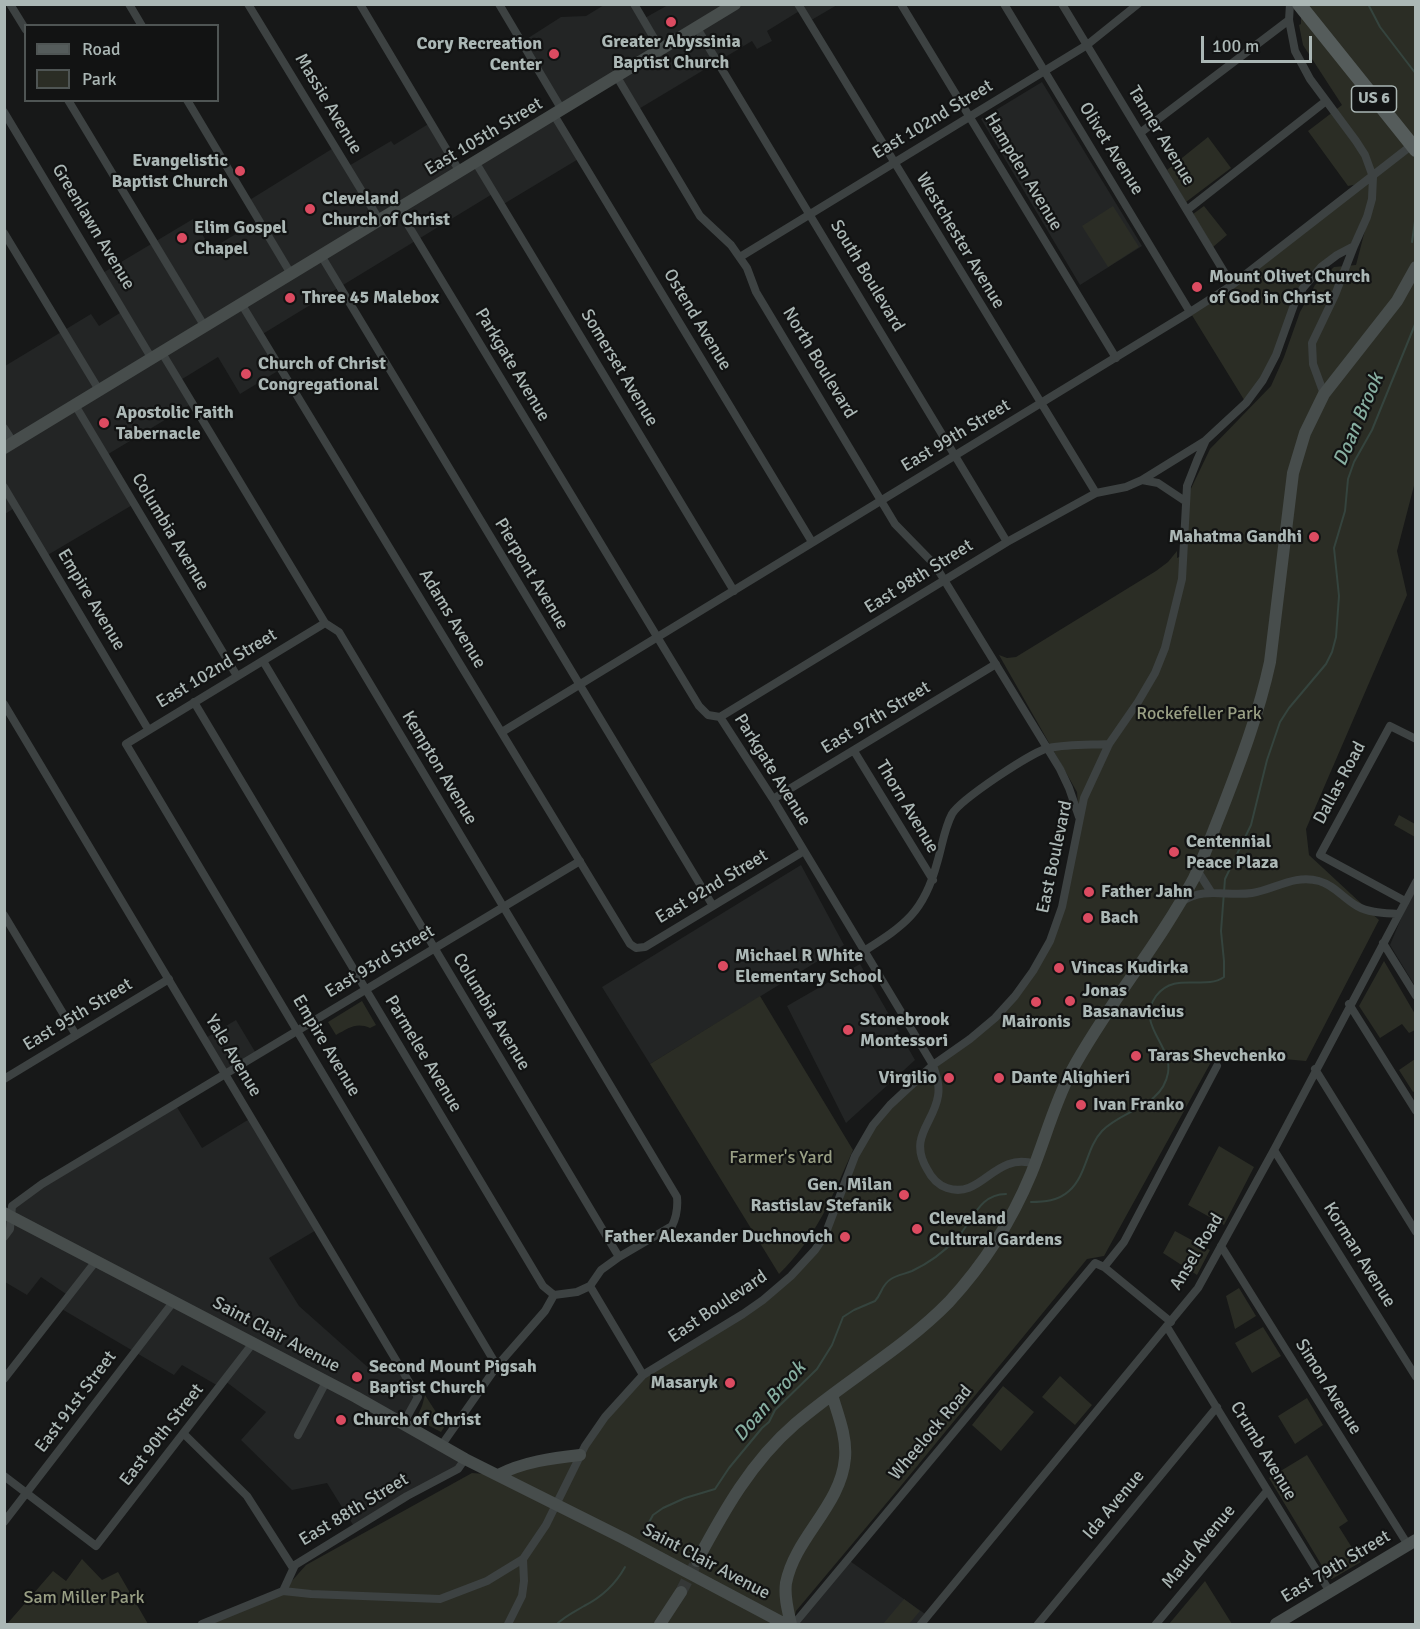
<!DOCTYPE html>
<html>
<head>
<meta charset="utf-8">
<style>
  body { margin:0 }
  #map { position:relative; width:1420px; height:1629px; overflow:hidden; background:#171818; font-family:Signika,sans-serif }
  canvas { display:block }
  .frame { position:absolute; inset:0; border:6px solid #abb7b5; pointer-events:none }
  .legend { position:absolute; left:24px; top:24px; width:195px; height:78px; box-sizing:border-box; background:#121313; border:2px solid #4f5554; margin:0; padding:8px 10px; list-style:none; font-size:18px; color:#abb7b5 }
  .legend li { display:flex; align-items:center; gap:12px; height:30px }
  .legend b { width:30px; border:2px solid #4f5554 }
  .scale { position:absolute; left:1201px; top:36px; width:111px; height:27px; box-sizing:border-box; border:3px solid #abb7b5; border-top:0; padding-left:8px; font-size:18px; line-height:21px; white-space:nowrap; color:#abb7b5; -webkit-text-stroke:4px #121313; paint-order:stroke }
</style>
</head>
<body>
<div id="map">
<canvas width="1420" height="1629"></canvas>
<div class="frame"></div>
<ul class="legend">
<li><b style="height:8px;background:#555c5b"></b>Road</li>
<li><b style="height:16px;background:#2b2d25"></b>Park</li>
</ul>
<div class="scale">100 m</div>
</div>
<script>
const g = document.querySelector('canvas').getContext('2d');
g.lineJoin = 'round';
function paint(path, color) { g.fillStyle = color; g.fill(path, 'evenodd'); }
function strokePath(path, color, width, dash) { g.strokeStyle = color; g.lineWidth = width; g.lineCap = dash ? 'butt' : 'round'; g.setLineDash(dash || []); g.stroke(path); }
function drawText(font, color, halo, rows, align = 'center') {
  g.font = font + ' Signika,sans-serif'; g.lineWidth = 4.5; g.setLineDash([]); g.textBaseline = 'middle'; g.strokeStyle = halo; g.fillStyle = color; for (const [text, x, y, turn = 0] of rows) {
    g.save(); g.translate(x, y); g.rotate((+turn || 0) * Math.PI / 180); g.textAlign = isNaN(turn) ? turn : align; if (halo) g.strokeText(text, 0, 0); g.fillText(text, 0, 0); g.restore();
  }
}
const built = new Path2D(`
  M604,5H634L643,19L668,5H837L808,22L801,10L767,31L772,41L757,49L752,41L637,110L617,77L562,110L522,42L561,17L586,16Z
  M1042,82L1142,246L1080,285L981,119Z
  M554,115L580,158L502,205L494,193L261,335L281,369L240,394L218,357L179,381L193,403L105,456L134,504L46,556L16,507L5,514V366L91,314L99,326L123,311L101,274L193,219L211,249L259,220L248,201L335,147L347,167L391,141L394,145L430,123L460,172Z
  M801,865L844,945L650,1064L602,987Z
  M1415,891V986L1390,945L1405,909Z
  M860,964L915,1060L846,1123L787,1006Z
  M236,1020L257,1055L225,1074L204,1039Z
  M175,1104L202,1148L251,1118L318,1229L269,1258L299,1306L372,1371L395,1358L418,1397L403,1424L465,1459L458,1469L355,1528L327,1483L292,1490L241,1440L266,1412L225,1381L220,1387L182,1365L174,1375L60,1308L69,1296L41,1277L27,1295L5,1282V1213L12,1206Z
  M847,1559L928,1616L921,1624H794Z`);
const green = new Path2D(`
  M1301,5H1415L1416,478L1397,551L1407,595L1306,829L1309,855L1379,920L1306,1061L1216,1053L1104,1256L1087,1259L900,1487L796,1611L793,1624H203L283,1591L306,1565L472,1473L498,1475L580,1455L620,1400L661,1364L763,1300L815,1250L848,1174L884,1111L995,1018L1033,971L1062,907L1079,817L1077,792L999,655L1007,658L1016,657L1156,571L1168,562L1177,551V558L1183,555L1185,501L1210,449L1271,386L1284,357L1300,312L1315,285L1334,267L1356,265L1371,207L1359,234L1344,251L1303,288L1276,355L1246,403L1190,312L1364,183L1348,186L1308,131L1342,105L1303,45L1299,25L1301,24Z
  M1208,137L1231,168L1186,202L1167,170Z
  M1113,206L1139,247L1108,267L1082,226Z
  M1204,206L1227,235L1213,247L1193,214Z
  M1399,815L1415,824V837L1394,825Z
  M1384,961L1415,1014V1030L1409,1033L1402,1024L1380,1038L1359,1006Z
  M760,996L853,1150C832,1197 816,1238 779,1274L650,1064Z
  M362,1001L376,1025L370,1028C356,1022 349,1028 336,1035L328,1022Z
  M1415,1059V1091L1413,1092L1399,1070Z
  M1219,1146L1254,1167L1224,1225L1188,1205Z
  M1175,1231L1210,1250L1197,1275L1163,1253Z
  M1239,1288L1256,1316L1235,1329L1226,1296Z
  M1263,1327L1281,1356L1252,1373L1235,1343Z
  M1060,1376L1092,1405L1075,1425L1042,1397Z
  M1003,1386L1034,1412L1001,1451L972,1425Z
  M425,1395L445,1426L441,1432L416,1419L422,1406Z
  M1307,1398L1323,1425L1295,1444L1278,1416Z
  M1307,1455L1348,1521L1339,1527L1361,1562L1332,1579H1330L1269,1478Z
  M82,1559L102,1580L118,1572L148,1624H7L53,1571L66,1581Z
  M1205,1581L1232,1624H1169Z
  M904,1599L920,1611L909,1624H883Z`);
const stream = new Path2D(`
  M1368,4L1380,27L1416,74
  M1412,242L1416,214
  M1031,1202C1044,1202 1058,1201 1069,1191C1087,1175 1086,1148 1102,1131C1122,1110 1162,1107 1168,1073C1173,1045 1135,1025 1156,996C1175,971 1204,991 1224,977V961L1221,931L1225,879L1251,825L1267,760L1280,722L1289,708L1326,664L1332,652L1336,637L1339,596L1334,548L1345,511L1348,479L1354,462L1372,430L1416,322
  M647,1526L653,1515L663,1508L685,1498L715,1489L729,1468L762,1428L769,1422L775,1410L817,1369L832,1345L843,1317L854,1310L875,1301C882,1294 881,1285 891,1279C897,1275 905,1274 912,1271C929,1263 944,1252 957,1238C973,1221 979,1194 1006,1194
  M557,1624C565,1616 574,1612 584,1606C602,1597 615,1585 625,1567`);
const secondaryTunnel = new Path2D(`
  M681,1592L697,1561`);
const street = new Path2D(`
  M10,4L26,30
  M129,4L142,26
  M248,4L380,221
  M360,4L460,172
  M499,4L562,110
  M634,4L661,50
  M798,4L1096,493
  M901,4L1116,358
  M1004,4L1190,312
  M1062,4L1232,285
  M697,28L1007,542
  M617,77L700,216L731,245L747,268L756,292L895,524L935,565L1060,769L1069,788L1079,817
  M68,100L205,327
  M187,100L291,274
  M4,112L152,359
  M554,115L812,542
  M1140,133L1289,20
  M476,163L734,591
  M399,210L699,706L708,715L720,717L773,799L933,1065C936,1075 940,1085 938,1096C934,1123 908,1137 927,1169C931,1177 938,1185 947,1188C982,1200 994,1151 1035,1164
  M1187,210L1326,101
  M4,233L99,390
  M322,257L713,906
  M740,257L1087,45L1138,4
  M242,305L630,944L636,948L645,947L804,851
  M162,353L325,623L339,632L677,1197C678,1208 677,1216 672,1226L619,1257L601,1270L590,1286L577,1292L554,1295
  M1324,394L1313,364L1312,343L1335,295L1354,246
  M75,405L237,676
  M4,428L13,442
  M1142,480L1158,483L1185,501
  M4,487L148,729
  M325,623L126,744L497,1366
  M263,661L619,1257
  M194,702L543,1286L554,1295
  M4,704L418,1397L403,1424
  M720,717L1007,542L1096,493L1126,487L1142,480L1205,441
  M502,732L1190,312L1232,285L1412,145
  M854,751L933,880
  M773,799L996,664
  M1197,870L1211,892
  M1405,901L1320,855L1390,726L1416,739
  M1181,902C1205,886 1226,897 1252,893C1275,889 1295,874 1319,881C1334,885 1344,899 1357,906C1369,913 1385,913 1398,914
  M4,915L76,1035
  M1383,943L1416,996
  M864,951C905,925 924,912 937,863C942,847 944,829 952,814C960,800 1034,750 1049,748C1068,744 1090,745 1109,744
  M1349,1004L1416,1111
  M1315,1069L1416,1232
  M4,1079L169,979
  M1274,1150L1416,1377
  M4,1237L10,1229L12,1206L42,1184L580,861
  M1221,1246L1408,1545
  M1104,1267L1124,1242L1217,1066
  M590,1286L643,1375
  M1167,1327L1330,1592
  M4,1379L96,1261
  M184,1434L247,1496L293,1568
  M298,1435L326,1382
  M441,1446L497,1366L545,1311L554,1295
  M4,1476L96,1546L253,1343
  M4,1522L174,1301
  M283,1591L311,1594L440,1599L487,1581L523,1559
  M202,1624L283,1591L295,1565L407,1496L458,1469L465,1459
  M508,1624L522,1596L524,1581L523,1559L546,1525L585,1446L605,1417L643,1375L743,1314L763,1300L791,1276L815,1250L825,1235L855,1156L873,1125L890,1105L933,1065L970,1039L995,1018L1015,996L1033,971L1050,941L1062,907L1084,798L1109,744L1138,702L1155,673L1165,648L1182,579L1187,486L1198,458L1206,440L1246,403L1263,380L1276,355L1295,302L1303,288L1321,267L1337,255L1354,246L1367,217L1372,199L1373,177L1365,155L1356,141L1310,79L1295,51L1289,20L1290,4
  M794,1624L1095,1263L1104,1267L1171,1322
  M921,1624L1198,1288L1274,1150L1416,882
  M1038,1624L1217,1407
  M1156,1624L1267,1491`);
const secondary = new Path2D(`
  M4,448L735,4
  M4,1213L356,1397L465,1459L623,1538L785,1624
  M498,1475C523,1462 552,1458 580,1455
  M697,1561C724,1511 751,1462 795,1424C845,1381 903,1349 949,1302C983,1265 1012,1220 1031,1174C1045,1140 1054,1104 1071,1072C1107,1005 1158,946 1194,878C1204,857 1212,834 1221,812C1240,763 1259,713 1270,662L1293,473L1305,433L1324,394L1397,301L1416,267
  M660,1624L681,1592
  M791,1624C788,1611 784,1597 786,1583C795,1537 841,1506 845,1458C847,1437 838,1415 832,1395
  M1276,1624L1416,1540`);
const primary = new Path2D(`
  M1299,4L1416,150`);
const markers = [
  [671,22,6,"#dc4b61"],
  [554,54,6,"#dc4b61"],
  [240,171,6,"#dc4b61"],
  [310,209,6,"#dc4b61"],
  [182,238,6,"#dc4b61"],
  [1197,287,6,"#dc4b61"],
  [290,298,6,"#dc4b61"],
  [246,374,6,"#dc4b61"],
  [104,423,6,"#dc4b61"],
  [1314,537,6,"#dc4b61"],
  [1174,852,6,"#dc4b61"],
  [1089,892,6,"#dc4b61"],
  [1088,918,6,"#dc4b61"],
  [723,966,6,"#dc4b61"],
  [1059,968,6,"#dc4b61"],
  [1070,1001,6,"#dc4b61"],
  [1036,1002,6,"#dc4b61"],
  [848,1030,6,"#dc4b61"],
  [1136,1056,6,"#dc4b61"],
  [949,1078,6,"#dc4b61"],
  [999,1078,6,"#dc4b61"],
  [1081,1105,6,"#dc4b61"],
  [904,1195,6,"#dc4b61"],
  [917,1229,6,"#dc4b61"],
  [845,1237,6,"#dc4b61"],
  [357,1377,6,"#dc4b61"],
  [730,1383,6,"#dc4b61"],
  [341,1420,6,"#dc4b61"]
];
const shields = [
  [1374,99,45]
];
const shieldNames = [
  ["US 6",1374,99]
];
const poiNames = [
  ["Greater Abyssinia",671,42,"center"],
  ["Baptist Church",671,63,"center"],
  ["Cory Recreation",542,44,"right"],
  ["Center",542,65,"right"],
  ["Evangelistic",228,161,"right"],
  ["Baptist Church",228,182,"right"],
  ["Cleveland",322,199],
  ["Church of Christ",322,220],
  ["Elim Gospel",194,228],
  ["Chapel",194,249],
  ["Mount Olivet Church",1209,277],
  ["of God in Christ",1209,298],
  ["Three 45 Malebox",302,298],
  ["Church of Christ",258,364],
  ["Congregational",258,385],
  ["Apostolic Faith",116,413],
  ["Tabernacle",116,434],
  ["Mahatma Gandhi",1302,537,"right"],
  ["Centennial",1186,842],
  ["Peace Plaza",1186,863],
  ["Father Jahn",1101,892],
  ["Bach",1100,918],
  ["Michael R White",735,956],
  ["Elementary School",735,977],
  ["Vincas Kudirka",1071,968],
  ["Jonas",1082,991],
  ["Basanavicius",1082,1012],
  ["Stonebrook",860,1020],
  ["Montessori",860,1041],
  ["Maironis",1036,1022,"center"],
  ["Taras Shevchenko",1148,1056],
  ["Virgilio",937,1078,"right"],
  ["Dante Alighieri",1011,1078],
  ["Ivan Franko",1093,1105],
  ["Gen. Milan",892,1185,"right"],
  ["Rastislav Stefanik",892,1206,"right"],
  ["Cleveland",929,1219],
  ["Cultural Gardens",929,1240],
  ["Father Alexander Duchnovich",833,1237,"right"],
  ["Second Mount Pigsah",369,1367],
  ["Baptist Church",369,1388],
  ["Masaryk",718,1383,"right"],
  ["Church of Christ",353,1420]
];
const streetNames = [
  ["Massie Avenue",328,104,59],
  ["East 102nd Street",933,120,-31],
  ["Tanner Avenue",1161,136,59],
  ["East 105th Street",484,137,-31],
  ["Olivet Avenue",1111,149,58],
  ["Hampden Avenue",1023,172,59],
  ["Greenlawn Avenue",93,227,59],
  ["Westchester Avenue",960,241,59],
  ["South Boulevard",867,276,59],
  ["Ostend Avenue",697,320,59],
  ["North Boulevard",819,363,59],
  ["Parkgate Avenue",512,365,59],
  ["Somerset Avenue",619,368,59],
  ["East 99th Street",956,436,-31],
  ["Columbia Avenue",170,532,59],
  ["Pierpont Avenue",531,574,59],
  ["East 98th Street",919,577,-32],
  ["Empire Avenue",91,600,59],
  ["Adams Avenue",452,619,59],
  ["East 102nd Street",217,669,-31],
  ["East 97th Street",876,718,-31],
  ["Kempton Avenue",439,768,59],
  ["Parkgate Avenue",772,770,58],
  ["Dallas Road",1340,783,-62],
  ["Thorn Avenue",907,807,59],
  ["East Boulevard",1055,857,-78],
  ["East 92nd Street",712,887,-31],
  ["East 93rd Street",380,962,-31],
  ["Columbia Avenue",491,1012,59],
  ["East 95th Street",78,1015,-31],
  ["Empire Avenue",326,1046,59],
  ["Parmelee Avenue",423,1054,59],
  ["Yale Avenue",233,1056,59],
  ["Ansel Road",1197,1252,-59],
  ["Korman Avenue",1359,1255,58],
  ["East Boulevard",718,1307,-34],
  ["Saint Clair Avenue",276,1335,28],
  ["Simon Avenue",1328,1387,58],
  ["East 91st Street",76,1402,-53],
  ["Wheelock Road",931,1433,-50],
  ["East 90th Street",162,1435,-52],
  ["Crumb Avenue",1263,1451,59],
  ["Ida Avenue",1114,1505,-50],
  ["East 88th Street",354,1510,-31],
  ["Maud Avenue",1199,1547,-50],
  ["Saint Clair Avenue",706,1562,28],
  ["East 79th Street",1336,1567,-31]
];
const parkNames = [
  ["Rockefeller Park",1199,714],
  ["Farmer's Yard",781,1158],
  ["Sam Miller Park",84,1598]
];
const waterNames = [
  ["Doan Brook",1359,420,-67],
  ["Doan Brook",770,1402,-49]
];
paint(built, '#232525');
paint(green, '#2b2d25');
strokePath(stream, '#35443e', 2);
strokePath(secondaryTunnel, '#353837', 12, [12, 6]);
strokePath(street, '#3d4242', 8);
strokePath(secondary, '#474d4c', 12);
strokePath(primary, '#555c5b', 14);
for (const [x, y, r, color] of markers) { const dot = new Path2D(); dot.arc(x, y, r, 0, 2 * Math.PI); g.fillStyle = color; g.fill(dot); strokePath(dot, '#121313', 2); }
for (const [x, y, w] of shields) { const box = new Path2D(); box.roundRect(x - w / 2, y - 13, w, 26, 4.5); g.fillStyle = '#121313'; g.fill(box); strokePath(box, '#abb7b5', 1.5); }
drawText('bold 16px', '#abb7b5', null, shieldNames);
drawText('bold 18px', '#abb7b5', '#121313', poiNames, 'left');
drawText('18px', '#abb7b5', '#121313', streetNames);
drawText('18px', '#999f84', '#121313', parkNames);
drawText('italic 20px', '#86aea0', '#121313', waterNames);
</script>
</body>
</html>
